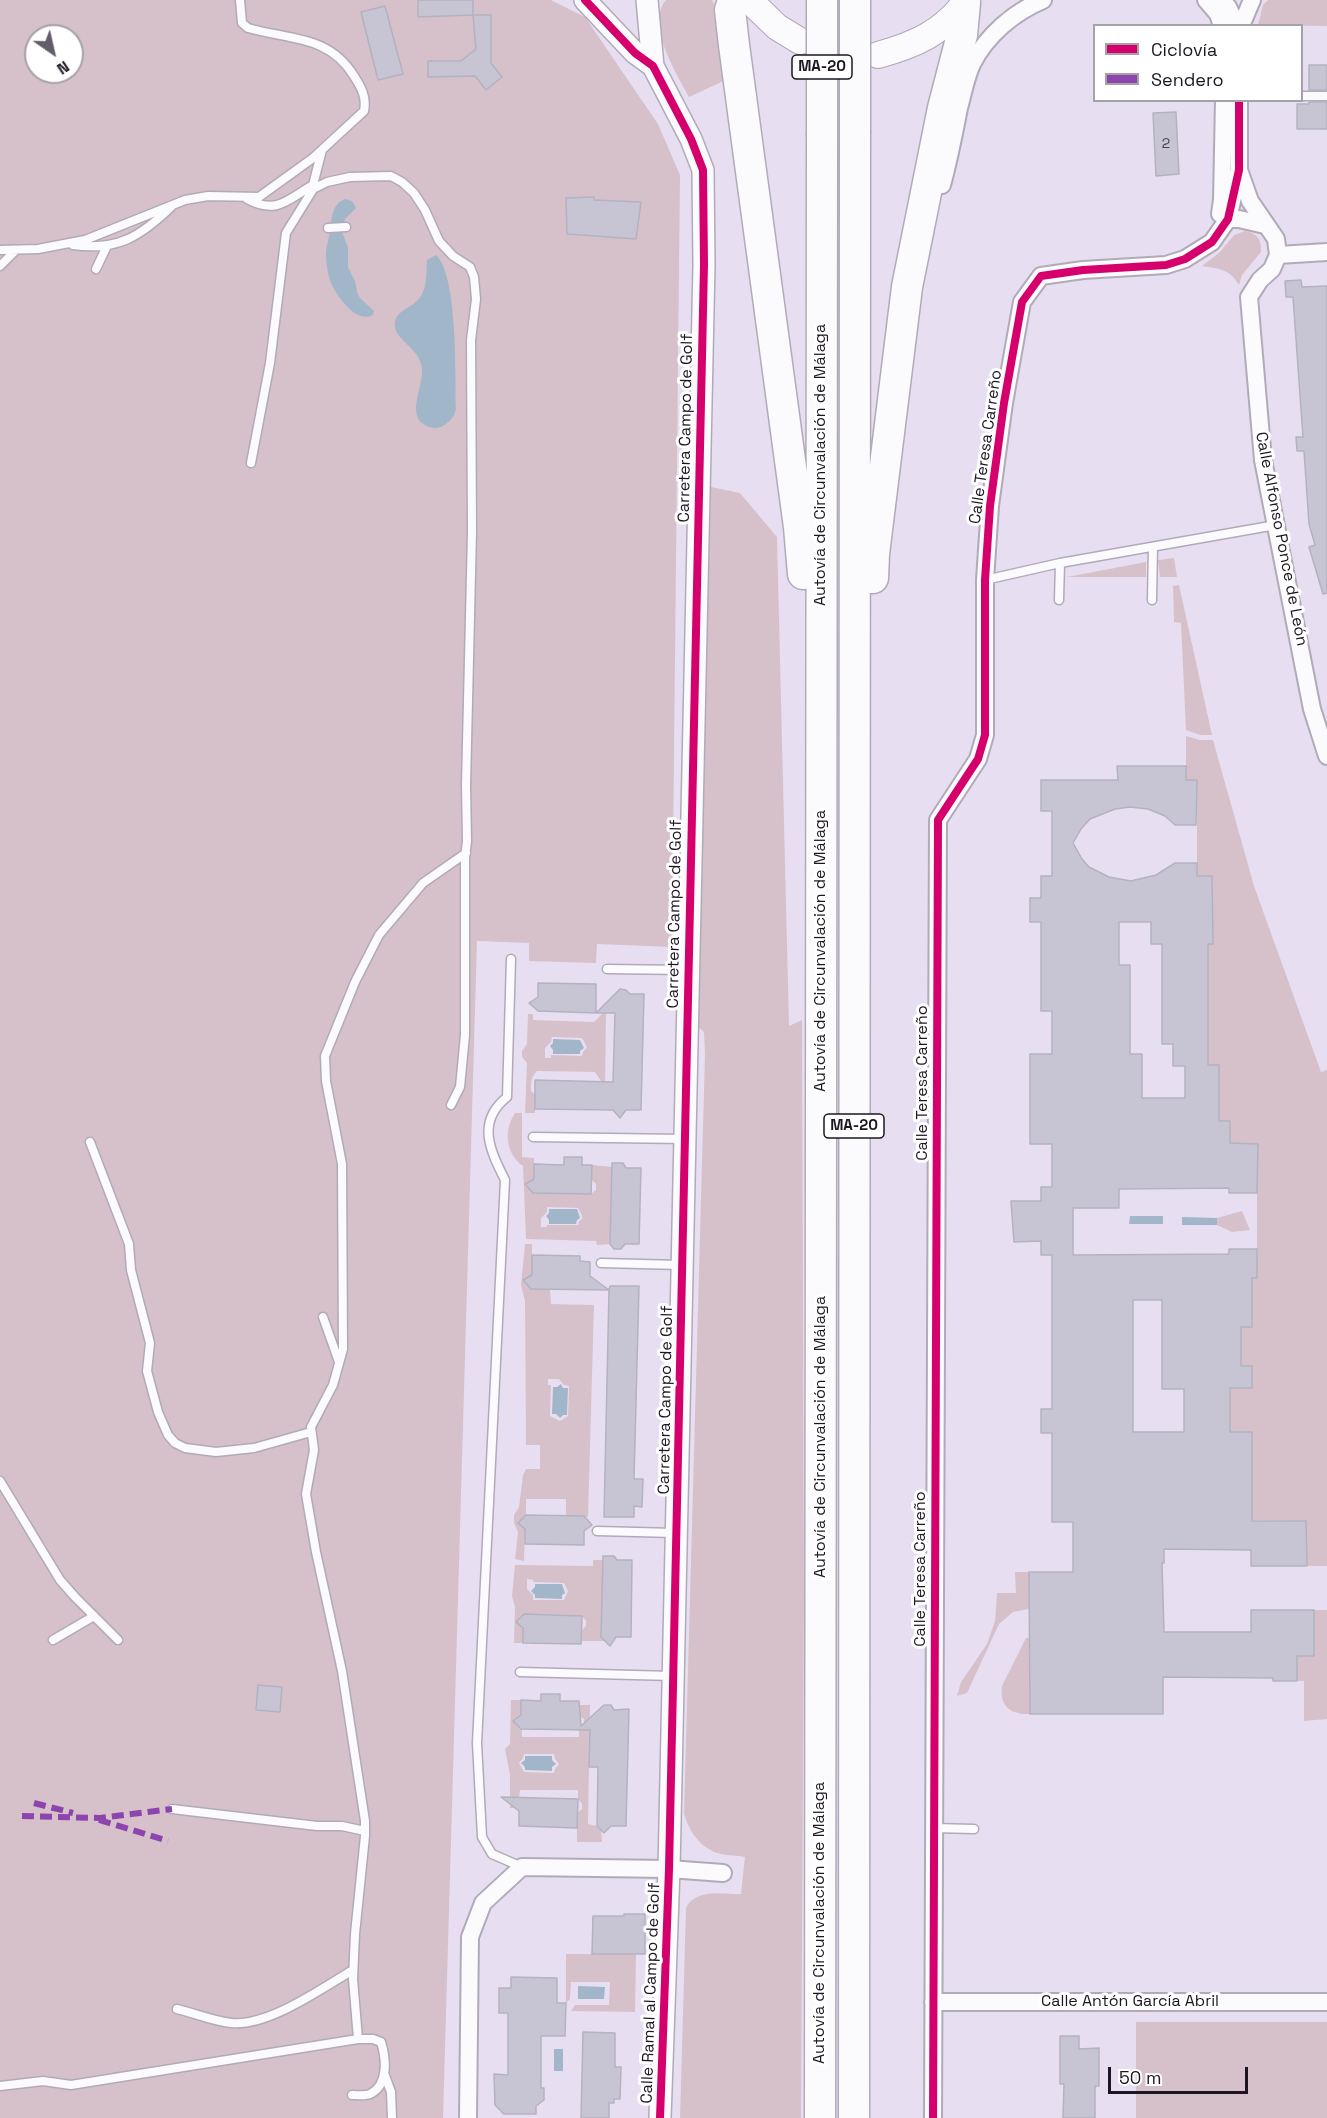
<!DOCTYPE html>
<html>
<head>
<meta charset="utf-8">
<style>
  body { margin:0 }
  #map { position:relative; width:1327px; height:2118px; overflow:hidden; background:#e7dff1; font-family:"Space Grotesk",sans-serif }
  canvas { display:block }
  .legend { position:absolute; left:1093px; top:24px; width:210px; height:78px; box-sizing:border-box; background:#fff; border:2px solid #a4a2a7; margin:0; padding:8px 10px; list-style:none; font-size:18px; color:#1c1622 }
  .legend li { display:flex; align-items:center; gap:12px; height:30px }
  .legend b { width:30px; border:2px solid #a4a2a7 }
  .north { position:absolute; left:24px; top:24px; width:60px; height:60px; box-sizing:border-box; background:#fff; border:2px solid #a4a2a7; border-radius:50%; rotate:146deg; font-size:16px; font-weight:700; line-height:24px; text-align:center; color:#1c1622 }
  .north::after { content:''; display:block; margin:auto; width:21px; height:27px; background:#635c6a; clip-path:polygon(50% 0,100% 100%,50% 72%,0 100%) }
  .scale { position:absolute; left:1108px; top:2067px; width:140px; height:27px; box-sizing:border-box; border:3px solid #1c1622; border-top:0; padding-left:8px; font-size:18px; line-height:21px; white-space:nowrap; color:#1c1622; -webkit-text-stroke:4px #fff; paint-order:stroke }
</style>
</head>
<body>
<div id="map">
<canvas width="1327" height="2118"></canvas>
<ul class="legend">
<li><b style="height:8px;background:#d6006c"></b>Ciclovía</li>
<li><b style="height:8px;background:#8e44ad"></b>Sendero</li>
</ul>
<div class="north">N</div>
<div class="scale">50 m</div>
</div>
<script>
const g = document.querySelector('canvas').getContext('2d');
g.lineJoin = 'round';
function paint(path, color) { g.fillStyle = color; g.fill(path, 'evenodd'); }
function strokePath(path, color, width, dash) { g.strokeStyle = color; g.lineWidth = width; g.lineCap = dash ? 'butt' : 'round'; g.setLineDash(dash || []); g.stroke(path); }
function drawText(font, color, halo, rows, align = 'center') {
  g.font = font + ' "Space Grotesk",sans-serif'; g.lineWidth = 6; g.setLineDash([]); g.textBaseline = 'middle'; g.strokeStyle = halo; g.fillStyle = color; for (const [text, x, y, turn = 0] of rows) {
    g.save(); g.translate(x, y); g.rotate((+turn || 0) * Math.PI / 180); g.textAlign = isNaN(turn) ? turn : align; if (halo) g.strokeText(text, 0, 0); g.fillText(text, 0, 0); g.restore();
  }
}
const green = new Path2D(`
  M0,0H551L585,17L658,124L680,175L672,947L597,944L596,963L529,961V943L477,941L443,2118H0ZM36,36H72V72H36Z
  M666,0H712L718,11L732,77L689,97C677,74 645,24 666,0Z
  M1268,0H1327V26L1258,25L1263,5Z
  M1245,231C1257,233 1262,240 1261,252L1242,275L1239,285C1229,268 1218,269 1202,266L1220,252L1234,235Z
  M711,487L740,493L777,537L789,1026L802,1020L804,1596L801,2118H680L686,1908C696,1888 722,1894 741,1894L745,1857C737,1855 729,1856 721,1854C701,1849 690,1833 684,1814L705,1054L704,1032L696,1025Z
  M1174,558L1177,577H1160L1158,560Z
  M1146,562V577H1067Z
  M1179,585L1212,735H1200L1186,730L1181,623L1174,622L1173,586Z
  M1186,736L1200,740H1213L1254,886L1321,1072L1327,1070V1566H1307L1306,1521L1252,1520V1433L1230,1432V1388L1252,1387V1366H1241V1327L1252,1278L1257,1277V1166L1252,1165V1143H1230V1121H1219L1208,1065V944H1213L1212,877L1197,876V781L1186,780Z
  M603,1013H606L605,1088H601V1081L595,1072L537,1071C531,1077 531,1082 531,1091L535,1094V1113H525L527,1063L522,1057V1051L527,1044L528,1014H533V1020L594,1022ZM552,1037L582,1038L587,1047L583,1052L582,1056L551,1055V1058H545V1048L551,1042Z
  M515,1113H522V1157L534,1158V1179L529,1182L533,1193L591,1194L596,1190V1184L592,1180V1165L612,1167L610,1244L597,1245L596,1241L526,1239L523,1166C506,1154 503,1131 515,1113ZM547,1207L578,1208L582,1215V1219L579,1221L578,1225H547V1227H541V1218L547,1212Z
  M1242,1211L1250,1230L1232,1232L1217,1225V1218Z
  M525,1244H532V1275L527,1278L550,1289L551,1304L594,1305L588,1517L566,1516V1499H526V1515L522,1519L525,1529L524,1561L515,1559L518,1532L514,1523V1515L519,1507L523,1475L526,1469H540V1445H526L525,1301L521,1285ZM548,1379H559L564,1385L569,1386L568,1416L560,1421L550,1416L551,1385H548Z
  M593,1560H603L606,1641H581L582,1630L586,1626V1621L582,1616L524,1614L519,1619V1624L523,1628V1643H514L515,1607L512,1596L515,1565L593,1566ZM527,1579L533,1580V1582L564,1583L568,1591L564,1600H533V1595L527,1589Z
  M1015,1572H1029V1609L1013,1612L999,1624L967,1693L957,1696L961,1682L987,1644L995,1621L997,1593H1016Z
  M1314,1610H1327V1719L1304,1721V1681H1297V1656L1314,1655Z
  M1026,1638H1030V1714C1011,1715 999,1706 1002,1686Z
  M511,1700H521L522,1737H579V1730L584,1725V1719L580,1716V1705H590L588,1824L597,1826L601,1830L602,1842H577V1813L582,1809V1804L578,1799V1790H520L519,1798L515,1802V1808H510V1775L505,1749L510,1744ZM524,1754H554L555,1759L559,1764L555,1769L554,1773L524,1772L519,1763L523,1758Z
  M566,1954H636L635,2012L571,2011L575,2005H609L610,1982H571L570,1999L566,2003Z
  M1136,2022H1327V2118H1136Z`);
const water = new Path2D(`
  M345,199L352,201L356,208L345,219L341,230L348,247V267L355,281L357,292L360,298L374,311L373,315C357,324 338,298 332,285C328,277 327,267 326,258C325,248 329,240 330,230C332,217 332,204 345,199Z
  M436,255C458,275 455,377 456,408C455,415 452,419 447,423C441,428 436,429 429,427C402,417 427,384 421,364C418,349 396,339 395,327C393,311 410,309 418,300C428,289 426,273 427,260Z
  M553,1039L580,1040L584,1048L580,1051V1054H553V1050L550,1046L553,1043Z
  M549,1209H577L580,1218L577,1220L576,1224H549V1220L546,1216L549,1213Z
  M1130,1216H1163V1224H1129Z
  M1182,1217L1217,1218V1225H1182Z
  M561,1384L563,1388H568L567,1415H563L560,1418L556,1414H552L553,1387H557Z
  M535,1584H562L565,1593L562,1595V1599L535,1598V1595L531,1591L535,1587Z
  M525,1756H552V1760L556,1764L552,1767V1771L525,1770V1767L521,1763L525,1760Z
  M578,1986L605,1987L604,1999H578Z
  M554,2049H563V2071H554Z`);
const building = new Path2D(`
  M418,0H473V15L418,17Z
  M385,6L403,74L378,80L361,12Z
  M473,15H491V63L502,77L486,90L475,76L428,77V61H461L476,49Z
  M1309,65H1327V90H1309Z
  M1309,102H1327V129H1297V104H1309Z
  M1176,112L1179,174L1156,176L1153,113Z
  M594,197V200L641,202L636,239L567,234L566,198Z
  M1301,280L1302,287L1327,286V593L1323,594L1309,547L1315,545L1309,524L1304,451H1297L1296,437H1303L1293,297H1286L1285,281Z
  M1117,766H1186V780H1197L1196,825H1175L1165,816L1148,809L1130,807L1115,809L1090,819L1081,829L1073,843L1082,859L1089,867L1109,877L1131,881L1156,875L1175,863H1197V876H1212L1213,944H1208V1065H1219V1121H1230V1143L1258,1144L1257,1193H1229V1188L1119,1189V1208H1073V1255L1229,1254V1249H1257V1278H1252V1327H1241V1366H1252V1388H1230V1432H1252V1521H1306L1307,1566H1251V1550L1164,1549V1563H1162L1164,1632H1251V1610H1314V1656H1297V1681H1273V1678L1163,1677V1714H1030L1029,1572H1073V1522H1052V1433H1041V1409H1052V1255H1041V1241L1014,1242L1011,1201H1041V1187H1052V1144H1030V1054H1052V1011H1041V922H1030V898H1041V876H1052V811H1041V780H1118ZM1119,922H1151V944H1162V1044H1173V1066H1185V1098H1142V1054H1130V965H1119ZM1133,1300H1162V1389H1184V1432H1133Z
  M538,983L596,984V1013L538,1011L529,1003L538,997Z
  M620,989L626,990L630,994H644L641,1110H626L620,1118L613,1110L535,1109V1080L613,1082L615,1013H596Z
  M564,1157H582V1165H592L591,1194L533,1193L525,1184L534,1179V1164L564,1165Z
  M612,1163H623L626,1168H641L639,1244H625L621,1249H614L610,1244Z
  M532,1255L580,1256V1261L590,1262V1276L609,1290L610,1286H639L634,1479H643L642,1507L634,1506V1517H604L609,1290L531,1289L523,1280L532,1275Z
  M526,1515L584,1516L592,1525L584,1531V1545L525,1544V1529L518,1523Z
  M603,1556H614L617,1560H632L631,1637H616L610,1646L601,1637Z
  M524,1614L582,1616L581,1644L523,1643V1628L516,1622Z
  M258,1685L282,1687L280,1712L256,1710Z
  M541,1694H560V1701H579L581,1726L604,1705H611L614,1710L629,1709L626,1826H611L604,1833L597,1826L598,1767H589L590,1730L521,1729L513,1721L521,1715V1700L541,1701Z
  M501,1797L578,1799L577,1828L519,1826V1811Z
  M624,1914H645V1954H592L593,1916H624Z
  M511,1977L557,1978V2003H566L565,2036H541V2088H544V2100L536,2106V2114H504L495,2105L494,2074L508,2075V2013H499V1988H511Z
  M583,2032L615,2033V2067H621L620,2099H614V2103H609V2118H581Z
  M1060,2036H1079V2049L1099,2048V2086H1095V2118H1063L1064,2084H1060Z`);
const service = new Path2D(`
  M1302,96H1327
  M313,189L327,182L350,177L391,176L402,182L414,193L425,210L439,241L453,256L470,267L474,277L476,299L471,340L472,532L466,785L467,841L465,858V1035L460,1087L451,1105
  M247,199C277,215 287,200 313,185L322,150
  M328,228L346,227
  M73,245C117,251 140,237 171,207
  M0,250L38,249L85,240L185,200L208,196L259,197L313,158L364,111C367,97 361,87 354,76C329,35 290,40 248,28L242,23L240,0
  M0,266L16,250
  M96,269L107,246
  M251,463L270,363L286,233L312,191L313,185
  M985,580L1060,563L1276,525
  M1059,600L1060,563
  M1152,600L1153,547
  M511,959L507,1097C476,1122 490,1150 505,1180L477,1743L482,1837L492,1854L522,1867
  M607,969L687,970
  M533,1137L685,1139
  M90,1142L129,1244L131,1270L150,1343L147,1371L158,1412L168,1435L175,1443L185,1448L216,1452L254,1448L311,1432
  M601,1263L681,1265
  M323,1317L339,1362
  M0,1481L60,1580L75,1597L118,1640
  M597,1531L675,1533
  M53,1640L94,1616
  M520,1672L672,1676
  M172,1809L317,1826H342L365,1831
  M933,1828L974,1829
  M177,2009C194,2013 213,2021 231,2023C268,2027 322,1988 353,1970
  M384,2073L391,2092L392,2118
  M0,2086L43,2081L71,2085L358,2039
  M352,2095C358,2095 365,2096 370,2094C389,2085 386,2058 381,2042L373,2039H358L353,1979L355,1934L365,1836V1821L342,1671L316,1552L306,1494L314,1450L311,1427L333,1385L343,1349L342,1164L326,1081L325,1056L355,982L379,935L423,883L466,853`);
const minor = new Path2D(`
  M1206,0L1218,14L1222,26
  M1222,0L1228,7L1237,26
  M1241,26L1252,0
  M1239,170L1250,201L1276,239L1278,255L1272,269L1260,280L1249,297L1263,460L1312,709L1327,756
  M942,185C949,160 954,134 959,108C963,94 966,77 972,64C987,35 1014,12 1043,0
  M1220,214L1222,200L1224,100
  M1228,219H1239L1265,225
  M1278,255L1327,252
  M933,2002H1327
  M468,2118L470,1937L483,1903L522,1867L669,1869L723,1873
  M933,2118L938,820L978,759L985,735V580L990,506L1004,403L1022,302L1041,276L1083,270L1166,265L1185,259L1212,242L1228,219L1239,170V100`);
const tertiary = new Path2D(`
  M585,0L635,53L653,66L691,139L703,170L704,265L669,1869L660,2118
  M647,0L653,66`);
const primary = new Path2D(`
  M749,0L777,27L800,41
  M878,55C915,45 944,32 967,0`);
const motorway = new Path2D(`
  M733,0L730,10L734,45L799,527L803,574
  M873,578L874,554L907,287L943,108L962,35L965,3
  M820,2118L822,135
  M854,2118L855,134`);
const motorwayBridge = new Path2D(`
  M855,0V134
  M822,135V0`);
const quiet = new Path2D(`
  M34,1803L73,1813
  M22,1816L100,1818L172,1809
  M99,1820L168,1841`);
const cycleway = new Path2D(`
  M585,0L635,53L653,66L691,139L703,170L704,265L669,1869L660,2118
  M933,2118L938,820L978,759L985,735V580L990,506L1004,403L1022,302L1041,276L1083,270L1166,265L1185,259L1212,242L1228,219L1239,170V100`);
const numberNames = [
  ["2",1166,144]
];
const shields = [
  [822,67,60],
  [854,1126,60]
];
const shieldNames = [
  ["MA-20",822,67],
  ["MA-20",854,1126]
];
const streetNames = [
  ["Carretera Campo de Golf",686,428,-89],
  ["Calle Teresa Carreño",986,447,-82],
  ["Autovía de Circunvalación de Málaga",821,465,-90],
  ["Calle Alfonso Ponce de León",1281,539,79],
  ["Carretera Campo de Golf",675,914,-89],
  ["Autovía de Circunvalación de Málaga",821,951,-90],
  ["Calle Teresa Carreño",923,1083,-90],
  ["Carretera Campo de Golf",666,1400,-89],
  ["Autovía de Circunvalación de Málaga",821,1437,-90],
  ["Calle Teresa Carreño",921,1569,-90],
  ["Autovía de Circunvalación de Málaga",820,1923,-90],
  ["Calle Ramal al Campo de Golf",651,1993,-88],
  ["Calle Antón García Abril",1130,2002]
];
paint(green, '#d6c1ca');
paint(water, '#a2b6ca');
paint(building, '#c7c5d3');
strokePath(building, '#b4b2c1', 1.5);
strokePath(service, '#b1aab8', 11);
strokePath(minor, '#b1aab8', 20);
strokePath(tertiary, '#b1aab8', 24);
strokePath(primary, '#b1aab8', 28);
strokePath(motorway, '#b1aab8', 33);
strokePath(service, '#fbfafd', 8);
strokePath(minor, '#fbfafd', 16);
strokePath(tertiary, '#fbfafd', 21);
strokePath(primary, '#fbfafd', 26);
strokePath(motorway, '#fbfafd', 30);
strokePath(motorwayBridge, '#b1aab8', 33, []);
strokePath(motorwayBridge, '#fbfafd', 30);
strokePath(quiet, '#8e44ad', 6, [12, 6]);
strokePath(cycleway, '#d6006c', 8);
drawText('14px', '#47424e', null, numberNames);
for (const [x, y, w] of shields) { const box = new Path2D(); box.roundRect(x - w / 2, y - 12, w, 24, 4.5); g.fillStyle = '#fff'; g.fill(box); strokePath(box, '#1c1622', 1.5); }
drawText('bold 15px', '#1c1622', null, shieldNames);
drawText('16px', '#1c1622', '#fff', streetNames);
</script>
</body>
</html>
